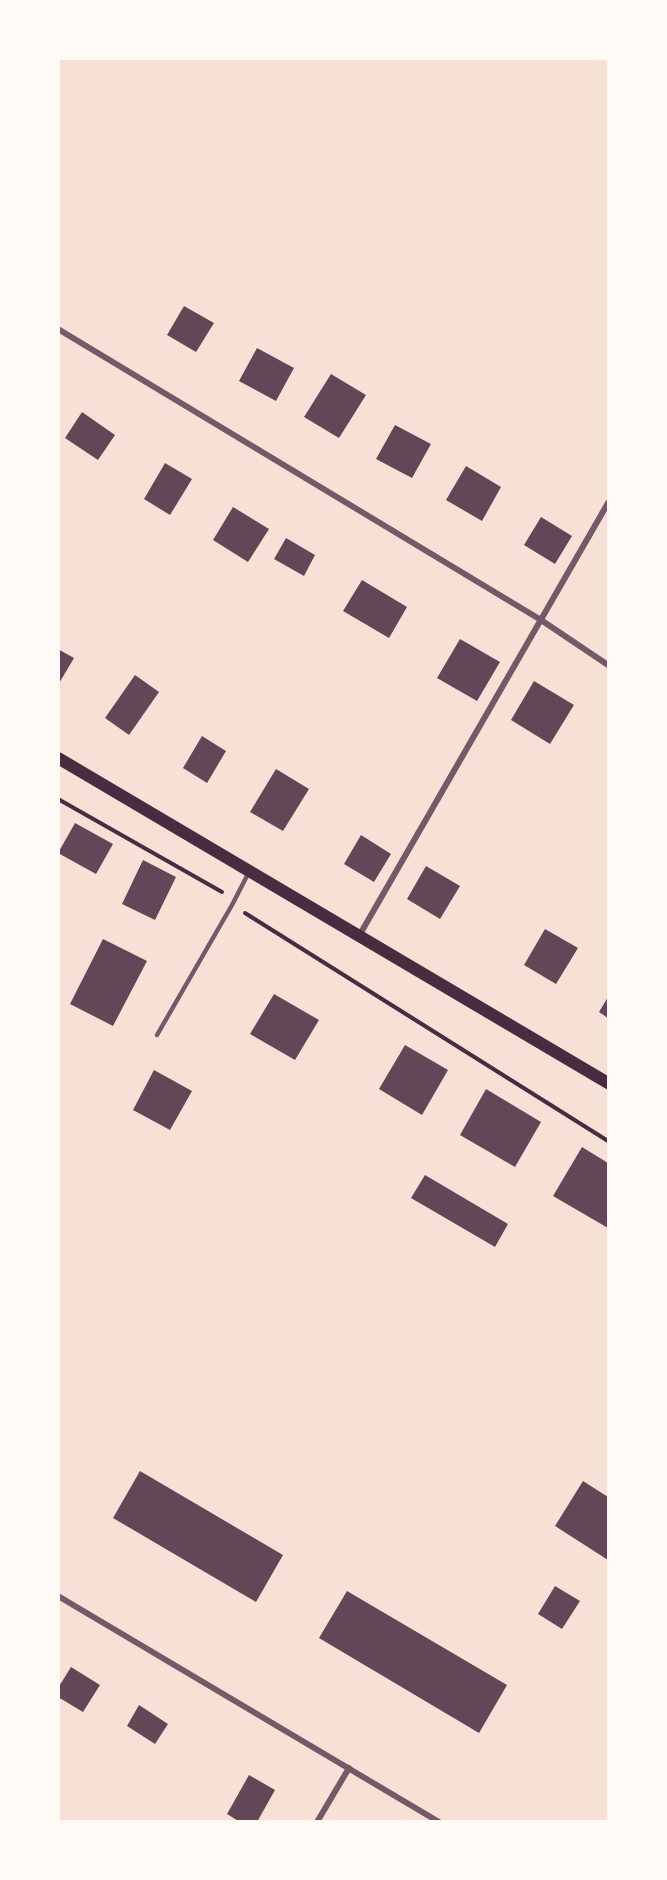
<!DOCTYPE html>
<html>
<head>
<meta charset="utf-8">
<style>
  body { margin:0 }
  #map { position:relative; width:667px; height:1880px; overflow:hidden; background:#f7e1d7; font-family:Arial,sans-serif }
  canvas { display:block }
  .frame { position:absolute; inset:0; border:60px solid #fffaf5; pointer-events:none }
</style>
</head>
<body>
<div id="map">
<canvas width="667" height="1880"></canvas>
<div class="frame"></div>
</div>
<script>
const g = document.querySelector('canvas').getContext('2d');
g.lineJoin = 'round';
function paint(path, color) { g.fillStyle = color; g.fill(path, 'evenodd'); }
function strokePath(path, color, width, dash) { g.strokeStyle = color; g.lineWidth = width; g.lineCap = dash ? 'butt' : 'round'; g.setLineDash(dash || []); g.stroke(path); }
const building = new Path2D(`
  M184,306L214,323L196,352L167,335Z
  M257,348L294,368L276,401L239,381Z
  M331,374L366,395L339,438L304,417Z
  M82,412L115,435L98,460L65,438Z
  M395,425L431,444L412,478L376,459Z
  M165,463L192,479L170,515L144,499Z
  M466,466L501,487L482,521L446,500Z
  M233,507L269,529L248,562L213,540Z
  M541,517L572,536L555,564L524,545Z
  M286,538L315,555L304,576L274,559Z
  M362,580L407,607L389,638L343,611Z
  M460,639L500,662L477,701L437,678Z
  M58,649L74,658L58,685Z
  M135,675L159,692L129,735L105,718Z
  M534,681L574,705L550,744L511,720Z
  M202,736L226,751L207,783L183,768Z
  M276,769L309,789L283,831L250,812Z
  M75,823L113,844L96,874L58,853Z
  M361,835L391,854L374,882L344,864Z
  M143,860L176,877L155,920L122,904Z
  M426,866L460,886L440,919L407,899Z
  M545,929L578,948L556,984L524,965Z
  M103,939L147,961L113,1026L70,1004Z
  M274,994L319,1020L295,1060L250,1034Z
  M608,997V1018L599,1012Z
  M405,1045L448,1070L422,1115L379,1089Z
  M154,1070L192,1091L170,1130L133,1110Z
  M486,1089L541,1122L515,1167L460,1135Z
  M582,1147L608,1163V1228L553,1196Z
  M425,1175L508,1224L495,1247L411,1198Z
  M140,1471L283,1555L256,1602L113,1518Z
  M583,1481L608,1497V1560L555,1526Z
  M555,1586L580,1601L562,1629L538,1614Z
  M347,1591L507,1685L479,1733L319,1638Z
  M71,1667L100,1685L83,1712L58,1697V1688Z
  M139,1705L168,1724L155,1744L127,1726Z
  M249,1775L275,1790L257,1822H240L227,1814Z`);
const path = new Path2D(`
  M58,799L222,892
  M245,913L608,1141`);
const service = new Path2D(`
  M157,1035L232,905L248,874`);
const minor = new Path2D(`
  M58,329L541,620L608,665
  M359,936L608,503
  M58,1596L439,1822
  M317,1822L349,1768`);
const secondary = new Path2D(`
  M58,758L608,1083`);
paint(building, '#644757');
strokePath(path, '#4a2c40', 4);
strokePath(service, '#755966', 4.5);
strokePath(minor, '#755966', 6);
strokePath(secondary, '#4a2c40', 12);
</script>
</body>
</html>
